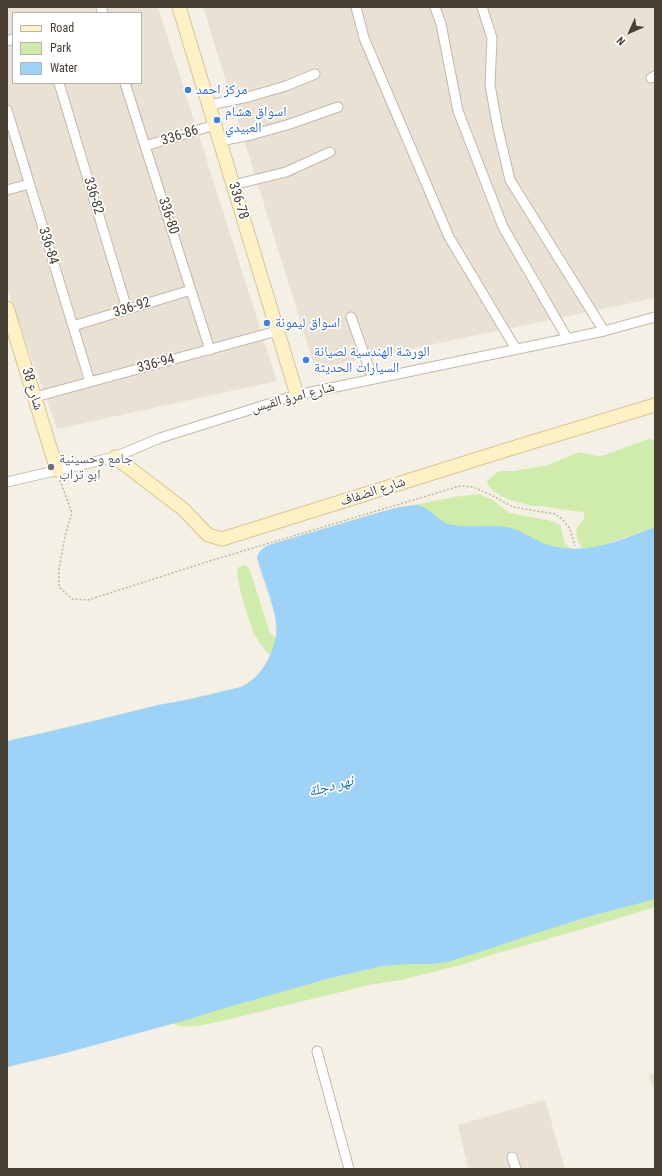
<!DOCTYPE html>
<html>
<head>
<meta charset="utf-8">
<style>
  body { margin:0 }
  #map { position:relative; width:662px; height:1176px; overflow:hidden; background:#f4f0e6; font-family:"Roboto Condensed",sans-serif }
  canvas { display:block }
  .frame { position:absolute; inset:0; border:8px solid #484035; pointer-events:none }
  .legend { position:absolute; left:12px; top:12px; width:130px; height:72px; box-sizing:border-box; background:#fff; border:1px solid #b6b3ae; margin:0; padding:5px 7px; list-style:none; font-size:12px; color:#484035 }
  .legend li { display:flex; align-items:center; gap:8px; height:20px }
  .legend b { width:20px; border:1px solid #b6b3ae }
  .north { position:absolute; left:610px; top:12px; width:40px; height:40px; -webkit-text-stroke:3px #fff; paint-order:stroke; rotate:225deg; font-size:11px; font-weight:700; line-height:16px; text-align:center; color:#484035 }
  .north::after { content:''; display:block; margin:auto; width:14px; height:18px; background:#484035; clip-path:polygon(50% 0,100% 100%,50% 72%,0 100%) }
</style>
</head>
<body>
<div id="map">
<canvas width="662" height="1176"></canvas>
<div class="frame"></div>
<ul class="legend">
<li><b style="height:5px;background:#fff1c6"></b>Road</li>
<li><b style="height:11px;background:#cfecac"></b>Park</li>
<li><b style="height:11px;background:#9ed2f6"></b>Water</li>
</ul>
<div class="north">N</div>
</div>
<script>
const g = document.querySelector('canvas').getContext('2d');
g.lineJoin = 'round';
function paint(path, color) { g.fillStyle = color; g.fill(path, 'evenodd'); }
function strokePath(path, color, width, dash) { g.strokeStyle = color; g.lineWidth = width; g.lineCap = dash ? 'butt' : 'round'; g.setLineDash(dash || []); g.stroke(path); }
function drawText(font, color, halo, rows, align = 'center') {
  g.font = font + ' "Roboto Condensed","Noto Naskh Arabic",sans-serif'; g.lineWidth = 3.5; g.setLineDash([]); g.textBaseline = 'middle'; g.strokeStyle = halo; g.fillStyle = color; for (const [text, x, y, turn = 0] of rows) {
    g.save(); g.translate(x, y); g.rotate((+turn || 0) * Math.PI / 180); g.textAlign = isNaN(turn) ? turn : align; if (halo) g.strokeText(text, 0, 0); g.fillText(text, 0, 0); g.restore();
  }
}
const residential = new Path2D(`
  M7,7H158L277,381L57,429L7,288ZM13,13H141V83H13Z
  M203,7H655V298L315,369Z
  M655,1073V1095L649,1075Z
  M545,1100L565,1169H468L458,1125Z`);
const green = new Path2D(`
  M648,439L655,440V527L597,547L582,549L345,666L7,741L241,687L260,674L270,655C264,649 259,643 255,635C250,627 234,574 238,568C239,566 242,566 243,565L248,567L250,570L268,627L271,634L276,638C280,614 262,581 257,557L260,551L263,549L282,541L384,511L454,497L479,494L493,500L509,513L552,521L561,526L564,542L571,549H582C576,536 572,531 584,519V512L559,509L543,506H533L510,500L499,495L488,486L487,481L499,471H514L548,465L579,452L598,456L605,455Z
  M655,894V907L583,929L491,955L461,965L401,980L369,985L222,1021C211,1023 183,1031 173,1023V1016L382,966L592,912L596,915L621,908Z`);
const water = new Path2D(`
  M416,505C433,508 435,520 449,524C468,529 488,524 507,527C522,530 535,541 549,545C587,556 620,540 655,527V899L584,918L518,939L489,949L447,962L432,964H408L382,966L327,979L218,1010L190,1019L62,1054L7,1067V741C58,730 108,717 158,705C180,701 202,697 224,691C231,689 240,688 247,684C262,674 273,655 276,636C280,616 262,578 257,557C260,546 272,544 282,541L384,511L400,507Z`);
const path = new Path2D(`
  M60,480L72,513L65,536L59,568V587L72,599L88,600L213,560L460,486L473,487L491,495L513,507L555,514L563,520L570,529L575,546`);
const street = new Path2D(`
  M101,7L103,13
  M356,7L364,38L449,237L516,349
  M435,7L441,24L458,111L503,227L567,338
  M482,7L492,38L490,85L498,129L510,180L604,331
  M7,41L13,39
  M651,78L655,76
  M59,83L127,309
  M125,83L210,350
  M209,105L248,97L286,86L315,74
  M7,110L90,382
  M220,141L251,135L290,124L338,107
  M145,146L215,125
  M233,185L286,172L330,152
  M7,190L29,184
  M351,317L373,379
  M73,326L191,290
  M35,397L277,331
  M7,482L115,457L160,438L297,395L604,331L655,317
  M317,1051L349,1169
  M512,1157L516,1169`);
const secondary = new Path2D(`
  M179,7L297,395
  M7,308L57,470
  M115,457L183,509L208,535L222,539L519,446L655,405`);
const markers = [
  [188,90,4,"#3f7fe0"],
  [217,120,4,"#3f7fe0"],
  [267,323,4,"#3f7fe0"],
  [306,360,4,"#3f7fe0"],
  [51,467,4,"#6b7280"]
];
const shopNames = [
  ["مركز احمد",196,90],
  ["اسواق هشام",225,112],
  ["العبيدي",225,128],
  ["اسواق ليمونة",275,323],
  ["الورشة الهندسية لصيانة",314,352],
  ["السيارات الحديثة",314,368]
];
const streetNames = [
  ["336-86",180,136,-17],
  ["336-82",93,196,73],
  ["336-78",238,201,73],
  ["336-80",168,216,72],
  ["336-84",48,246,73],
  ["336-92",132,308,-17],
  ["336-94",156,364,-15],
  ["شارع 38",32,389,73],
  ["شارع امرؤ القيس",293,398,-15],
  ["شارع الضفاف",373,492,-18]
];
const worshipNames = [
  ["جامع وحسينية",59,459],
  ["ابو تراب",59,475]
];
const waterNames = [
  ["نهر دجلة",331,787,-15]
];
paint(residential, '#e9e2d4');
paint(green, '#cfecac');
paint(water, '#9ed2f6');
strokePath(street, '#c1b8a8', 11);
strokePath(secondary, '#d8c593', 15);
strokePath(path, '#c3b498', 1.5, [2, 2]);
strokePath(street, '#fff', 9);
strokePath(secondary, '#fff1c6', 13);
for (const [x, y, r, color] of markers) { const dot = new Path2D(); dot.arc(x, y, r, 0, 2 * Math.PI); g.fillStyle = color; g.fill(dot); strokePath(dot, '#fff', 1.5); }
drawText('14px', '#366cbe', '#fff', shopNames, 'left');
drawText('14px', '#484035', '#fff', streetNames);
drawText('14px', '#5b616d', '#fff', worshipNames, 'left');
drawText('italic 15px', '#2577b3', '#fff', waterNames);
</script>
</body>
</html>
